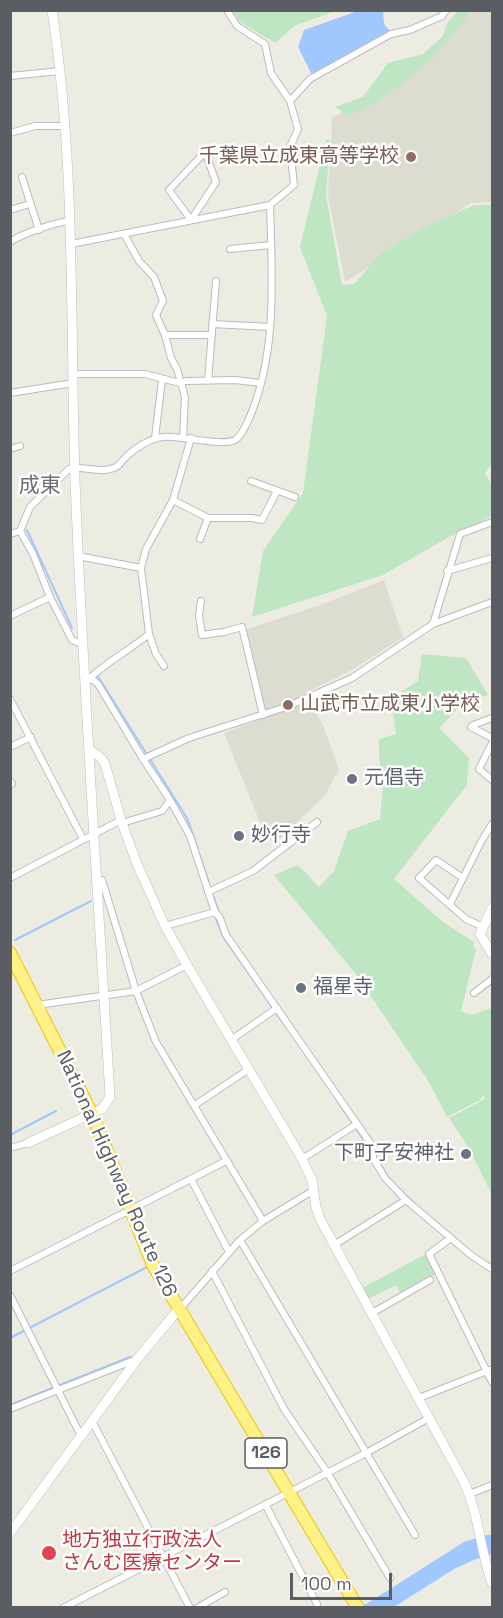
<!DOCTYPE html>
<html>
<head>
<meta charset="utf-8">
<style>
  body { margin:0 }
  #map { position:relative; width:503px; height:1618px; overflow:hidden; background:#edece2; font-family:"Space Grotesk",sans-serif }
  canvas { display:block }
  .frame { position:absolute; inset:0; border:12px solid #5a5d63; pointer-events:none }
  .scale { position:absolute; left:290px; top:1573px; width:102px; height:27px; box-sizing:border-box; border:3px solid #5a5d63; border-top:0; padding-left:8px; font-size:18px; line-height:21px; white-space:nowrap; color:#5a5d63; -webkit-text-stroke:4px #fff; paint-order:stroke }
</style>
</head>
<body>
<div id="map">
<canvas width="503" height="1618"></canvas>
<div class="frame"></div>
<div class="scale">100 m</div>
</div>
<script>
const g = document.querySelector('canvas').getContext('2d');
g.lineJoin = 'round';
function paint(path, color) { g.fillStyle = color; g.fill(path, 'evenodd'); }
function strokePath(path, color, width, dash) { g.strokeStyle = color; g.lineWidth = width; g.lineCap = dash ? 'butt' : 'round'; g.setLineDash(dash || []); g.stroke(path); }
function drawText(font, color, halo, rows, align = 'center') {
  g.font = font + ' "Space Grotesk","Noto Sans JP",sans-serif'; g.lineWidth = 5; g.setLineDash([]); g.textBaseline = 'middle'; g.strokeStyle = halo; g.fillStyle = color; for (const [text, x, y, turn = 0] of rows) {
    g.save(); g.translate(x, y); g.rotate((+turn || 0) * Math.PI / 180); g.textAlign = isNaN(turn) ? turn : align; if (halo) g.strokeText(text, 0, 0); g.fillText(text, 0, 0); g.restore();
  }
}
const education = new Path2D(`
  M468,11H492V202L471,203L345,282L328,195L332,118L418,67Z
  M384,580L403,637L352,670L305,693L324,727L339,770L325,795L278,841L263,830L224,733L267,717L244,630L320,605Z`);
const green = new Path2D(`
  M232,11H335L294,26L275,43L240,22Z
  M458,11H471C440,54 398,95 349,116L335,107L363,97L388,63L423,54L442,37L448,22Z
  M326,140H330L326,196L342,285L354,284L380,254L429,225L474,205H492V463L485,473L492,485V516L447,538L383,575L252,617L263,551L303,493L327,316L300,247Z
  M422,654L466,658L488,695L461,705L439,728L469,758L467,785L394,879L443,922L474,942L473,945L476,950L461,1011L471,1015L492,1008V1195L469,1148L449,1118L485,1099L483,1095L480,1100L447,1117L429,1082L355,973L274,875L298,865L319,887L334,871L348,831L380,819L383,785L379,757V739L396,734L391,698L418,681Z
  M426,1254L436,1274L401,1294L396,1285L368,1299L362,1288Z`);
const water = new Path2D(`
  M358,11H383L384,24L390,31L312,75L298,47L304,30Z
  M486,1535H492V1554L474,1560L454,1569L394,1607L360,1608L464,1542Z`);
const stream = new Path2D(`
  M27,530L72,628
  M97,675L187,818L198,849
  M199,853L209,883
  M214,897L219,913L216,919L224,938L286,1027
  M15,940L91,901
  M336,1099L371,1151
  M10,1135L56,1111
  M380,1163L389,1179
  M395,1185L413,1202
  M487,1262L492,1265
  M10,1338L147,1267
  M10,1405L130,1357`);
const street = new Path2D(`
  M10,76L60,71
  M290,101L310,79L391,34L410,30L442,16L446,10
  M10,133L35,126H66
  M205,152L216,182L191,220L169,190Z
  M22,177L39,230
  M10,210L30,204
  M124,234L139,261L154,277L163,301L156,315L165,335L171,358L177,369L185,397L183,437
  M10,242C21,234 56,222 70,221
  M71,244L270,205L294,185L290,147L298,129L290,101L271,73L265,44L237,26L227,10
  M230,249L271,245
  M212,324L270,327
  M165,335H212
  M73,374H145L180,383L186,381L235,380L261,383
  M208,381L216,281
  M10,393L73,383
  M155,438L162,380
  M10,449L20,446
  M251,481L295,497
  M173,500L208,518L200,539
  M208,518H252L262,520L277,491
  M10,534L20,531
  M78,556L141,568
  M447,571L492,558
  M201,601L199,615L202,635L224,632L242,627L263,715
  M10,616L50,597
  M433,624L460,534L492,522
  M81,644L72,640L50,597L33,554L20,531L30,507L69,469C83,465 99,474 114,468C120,466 122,460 127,456C135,448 151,438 163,437C180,435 223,447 235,440C242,436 244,428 248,421C278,355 272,276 270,205
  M164,666L156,654L149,634L141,568L146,549L173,500L191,438
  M89,679C106,662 130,650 149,634
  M84,680H93L98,684L143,759L170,800L190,836L215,912L220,918L226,935L373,1147V1158L385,1178L406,1200L472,1256L492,1269
  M10,699L83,839
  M492,718L473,725L471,727L492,738
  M492,743L479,769L492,780
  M10,747L31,737
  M143,759L189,738L289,706L352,678L433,624L492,602
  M10,781L12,784
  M122,823L162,811L170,800
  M10,878L121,820
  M463,878L436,860L419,878L466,919L483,927
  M96,881L102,880L136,991L156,1042L263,1221
  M208,892L253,871L317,822
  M450,904L481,842L492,824
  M165,926L215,912
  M474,993L492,979
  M37,1005L136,991L187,965
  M231,1040L277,1008
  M195,1105L249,1069
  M10,1148L28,1143
  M302,1159L357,1124
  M191,1179L229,1252
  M451,1238L429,1254L492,1382
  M240,1240L415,1535
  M334,1245L406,1200
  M10,1271L226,1161
  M212,1271L284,1409L327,1472L390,1578
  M10,1295L81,1436
  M179,1310L240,1240L263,1221L314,1190
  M372,1313L430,1280
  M419,1398L492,1369
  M10,1409L137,1359
  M92,1421L190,1608
  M470,1494L492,1485
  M265,1504L317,1604
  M63,1608L368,1452L429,1418
  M197,1608L225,1592`);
const secondary = new Path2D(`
  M89,749L102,759L105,764L122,823L137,864L165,926L187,965L302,1159L312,1180L316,1207L320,1219L464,1482C479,1514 480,1550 492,1583
  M492,908L480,934L492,954
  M28,1143L102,1109L110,1097C98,891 83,686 75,480C70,323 76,166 52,10
  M10,1533L138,1358L178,1310`);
const highway = new Path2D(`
  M10,953L92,1114L153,1265L358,1608`);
const markers = [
  [411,157,6,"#8d6e63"],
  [288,705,6,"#8d6e63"],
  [352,779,6,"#6b7280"],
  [239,836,6,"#6b7280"],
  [301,988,6,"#6b7280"],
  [466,1154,6,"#6b7280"],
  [49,1553,8,"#e0444e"]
];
const shields = [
  [266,1453,42]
];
const shieldNames = [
  ["126",266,1453]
];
const educationNames = [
  ["千葉県立成東高等学校",399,157],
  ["山武市立成東小学校",300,705,"left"]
];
const worshipNames = [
  ["元倡寺",364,779],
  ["妙行寺",251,836],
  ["福星寺",313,988],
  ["下町子安神社",454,1154,"right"]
];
const streetNames = [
  ["National Highway Route 126",116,1174,66]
];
const healthNames = [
  ["地方独立行政法人",62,1541],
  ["さんむ医療センター",62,1564]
];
const neighbourhoodNames = [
  ["成東",40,486]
];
paint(education, '#dddcd0');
paint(green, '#bee6c3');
paint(water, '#a0c8ff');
strokePath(stream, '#a0c8ff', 2);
strokePath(street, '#babbc1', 8);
strokePath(secondary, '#bbbdc4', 10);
strokePath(highway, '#efc600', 14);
strokePath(street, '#fff', 6);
strokePath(secondary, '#fff', 9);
strokePath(highway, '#fef188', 12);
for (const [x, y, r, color] of markers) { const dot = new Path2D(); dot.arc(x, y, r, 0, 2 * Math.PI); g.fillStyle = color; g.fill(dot); strokePath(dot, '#fff', 2); }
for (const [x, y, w] of shields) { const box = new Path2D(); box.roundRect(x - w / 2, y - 15, w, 30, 4.5); g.fillStyle = '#fff'; g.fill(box); strokePath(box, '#5a5d63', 1.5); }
drawText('bold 18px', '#5a5d63', null, shieldNames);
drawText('20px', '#785e54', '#fff', educationNames, 'right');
drawText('20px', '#5b616d', '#fff', worshipNames, 'left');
drawText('20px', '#5a5d63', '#fff', streetNames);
drawText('20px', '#be3a42', '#fff', healthNames, 'left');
drawText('21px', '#6b6f75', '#fff', neighbourhoodNames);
</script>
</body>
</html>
